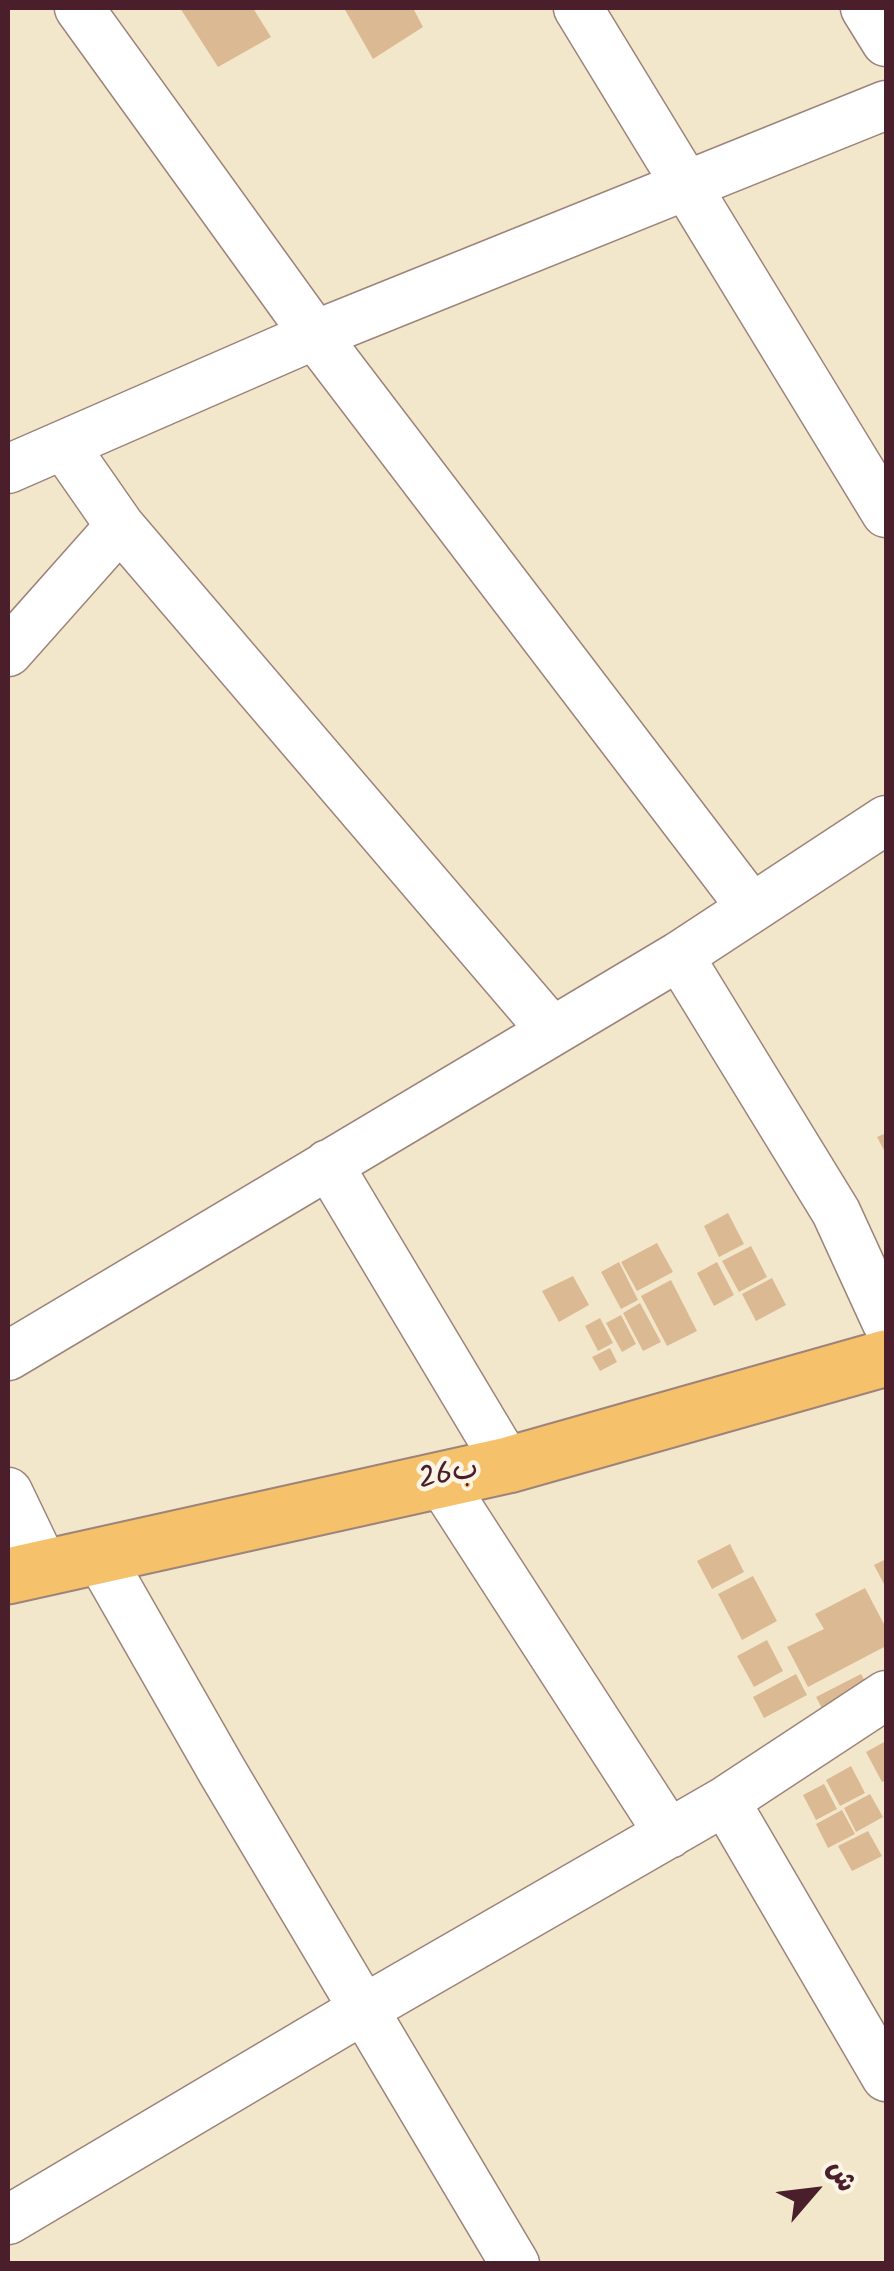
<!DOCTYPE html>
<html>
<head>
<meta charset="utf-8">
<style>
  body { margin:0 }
  #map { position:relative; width:894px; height:2271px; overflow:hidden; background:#f2e7cb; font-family:Kalam,"Playpen Sans Arabic",sans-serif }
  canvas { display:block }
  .frame { position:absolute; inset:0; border:10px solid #4a1f2b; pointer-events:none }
  .north { position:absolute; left:764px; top:2141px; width:100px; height:100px; -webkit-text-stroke:8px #fcf5e5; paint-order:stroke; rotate:62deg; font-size:28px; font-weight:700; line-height:40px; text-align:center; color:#4a1f2b }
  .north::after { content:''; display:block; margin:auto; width:35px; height:45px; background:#4a1f2b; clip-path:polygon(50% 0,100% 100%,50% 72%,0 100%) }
</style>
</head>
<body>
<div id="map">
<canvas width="894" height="2271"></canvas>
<div class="frame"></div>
<div class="north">ش</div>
</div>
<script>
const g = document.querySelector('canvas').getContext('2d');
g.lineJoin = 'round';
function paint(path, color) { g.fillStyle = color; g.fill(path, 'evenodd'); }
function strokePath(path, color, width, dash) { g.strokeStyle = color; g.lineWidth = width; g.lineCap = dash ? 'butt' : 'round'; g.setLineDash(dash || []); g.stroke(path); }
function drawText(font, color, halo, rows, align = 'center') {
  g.font = font + ' Kalam,"Playpen Sans Arabic",sans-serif'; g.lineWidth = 9; g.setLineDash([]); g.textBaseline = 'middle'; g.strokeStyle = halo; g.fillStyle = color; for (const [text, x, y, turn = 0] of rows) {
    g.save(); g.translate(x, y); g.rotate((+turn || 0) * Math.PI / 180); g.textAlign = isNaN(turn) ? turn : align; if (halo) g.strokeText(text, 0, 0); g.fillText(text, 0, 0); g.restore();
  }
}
const building = new Path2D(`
  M180,8H253L271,37L218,67Z
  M344,8H413L423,27L373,59Z
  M886,1133V1154L877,1137Z
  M728,1213L744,1244L719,1257L704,1226Z
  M657,1243L673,1272L637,1291L621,1262Z
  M751,1246L767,1277L739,1292L722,1261Z
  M619,1262L638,1300L621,1309L601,1272Z
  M717,1262L734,1295L714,1306L697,1273Z
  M573,1276L589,1305L559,1322L542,1291Z
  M772,1278L786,1305L756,1321L742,1294Z
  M671,1280L697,1331L667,1346L641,1296Z
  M640,1303L661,1342L643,1351L623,1313Z
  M621,1315L636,1344L622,1352L606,1323Z
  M600,1318L613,1343L598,1351L585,1326Z
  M610,1348L617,1362L600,1371L592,1357Z
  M730,1544L744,1572L712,1589L697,1561Z
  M886,1559V1588L874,1565Z
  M753,1576L777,1621L742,1640L718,1594Z
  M865,1588L886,1628V1646L808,1687L787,1647L824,1629L815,1614Z
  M767,1640L783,1671L754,1687L737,1656Z
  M796,1674L807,1695L764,1718L753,1697Z
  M861,1674L870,1690L825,1714L816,1697Z
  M886,1741V1780L882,1782L866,1752Z
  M851,1766L865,1793L840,1806L826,1780Z
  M824,1784L837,1809L816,1820L803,1795Z
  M870,1794L883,1817L856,1832L844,1808Z
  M842,1810L855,1834L828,1848L816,1824Z
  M868,1831L882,1856L852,1871L838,1846Z`);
const street = new Path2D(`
  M79,8L315,335L751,907
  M578,8L886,513
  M865,8L886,42
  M65,447L120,526L552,1031
  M8,469L315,335L886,105
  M8,652L120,526
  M679,956L836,1212L886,1321
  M328,1164L508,1465
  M8,1356L679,956L886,820
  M439,1478L669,1834
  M8,1492L44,1567
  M98,1554L222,1771L515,2264
  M725,1801L886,2077
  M8,2220L364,2009L725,1801L886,1695`);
const highway = new Path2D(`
  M8,1576L508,1465L886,1358`);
const streetNames = [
  ["26ب",449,1477,-12]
];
paint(building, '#dbba93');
strokePath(street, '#9e837b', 51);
strokePath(highway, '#9e837b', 59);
strokePath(street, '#fff', 48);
strokePath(highway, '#f5c16b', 55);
drawText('30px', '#4a1f2b', '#fcf5e5', streetNames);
</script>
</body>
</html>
